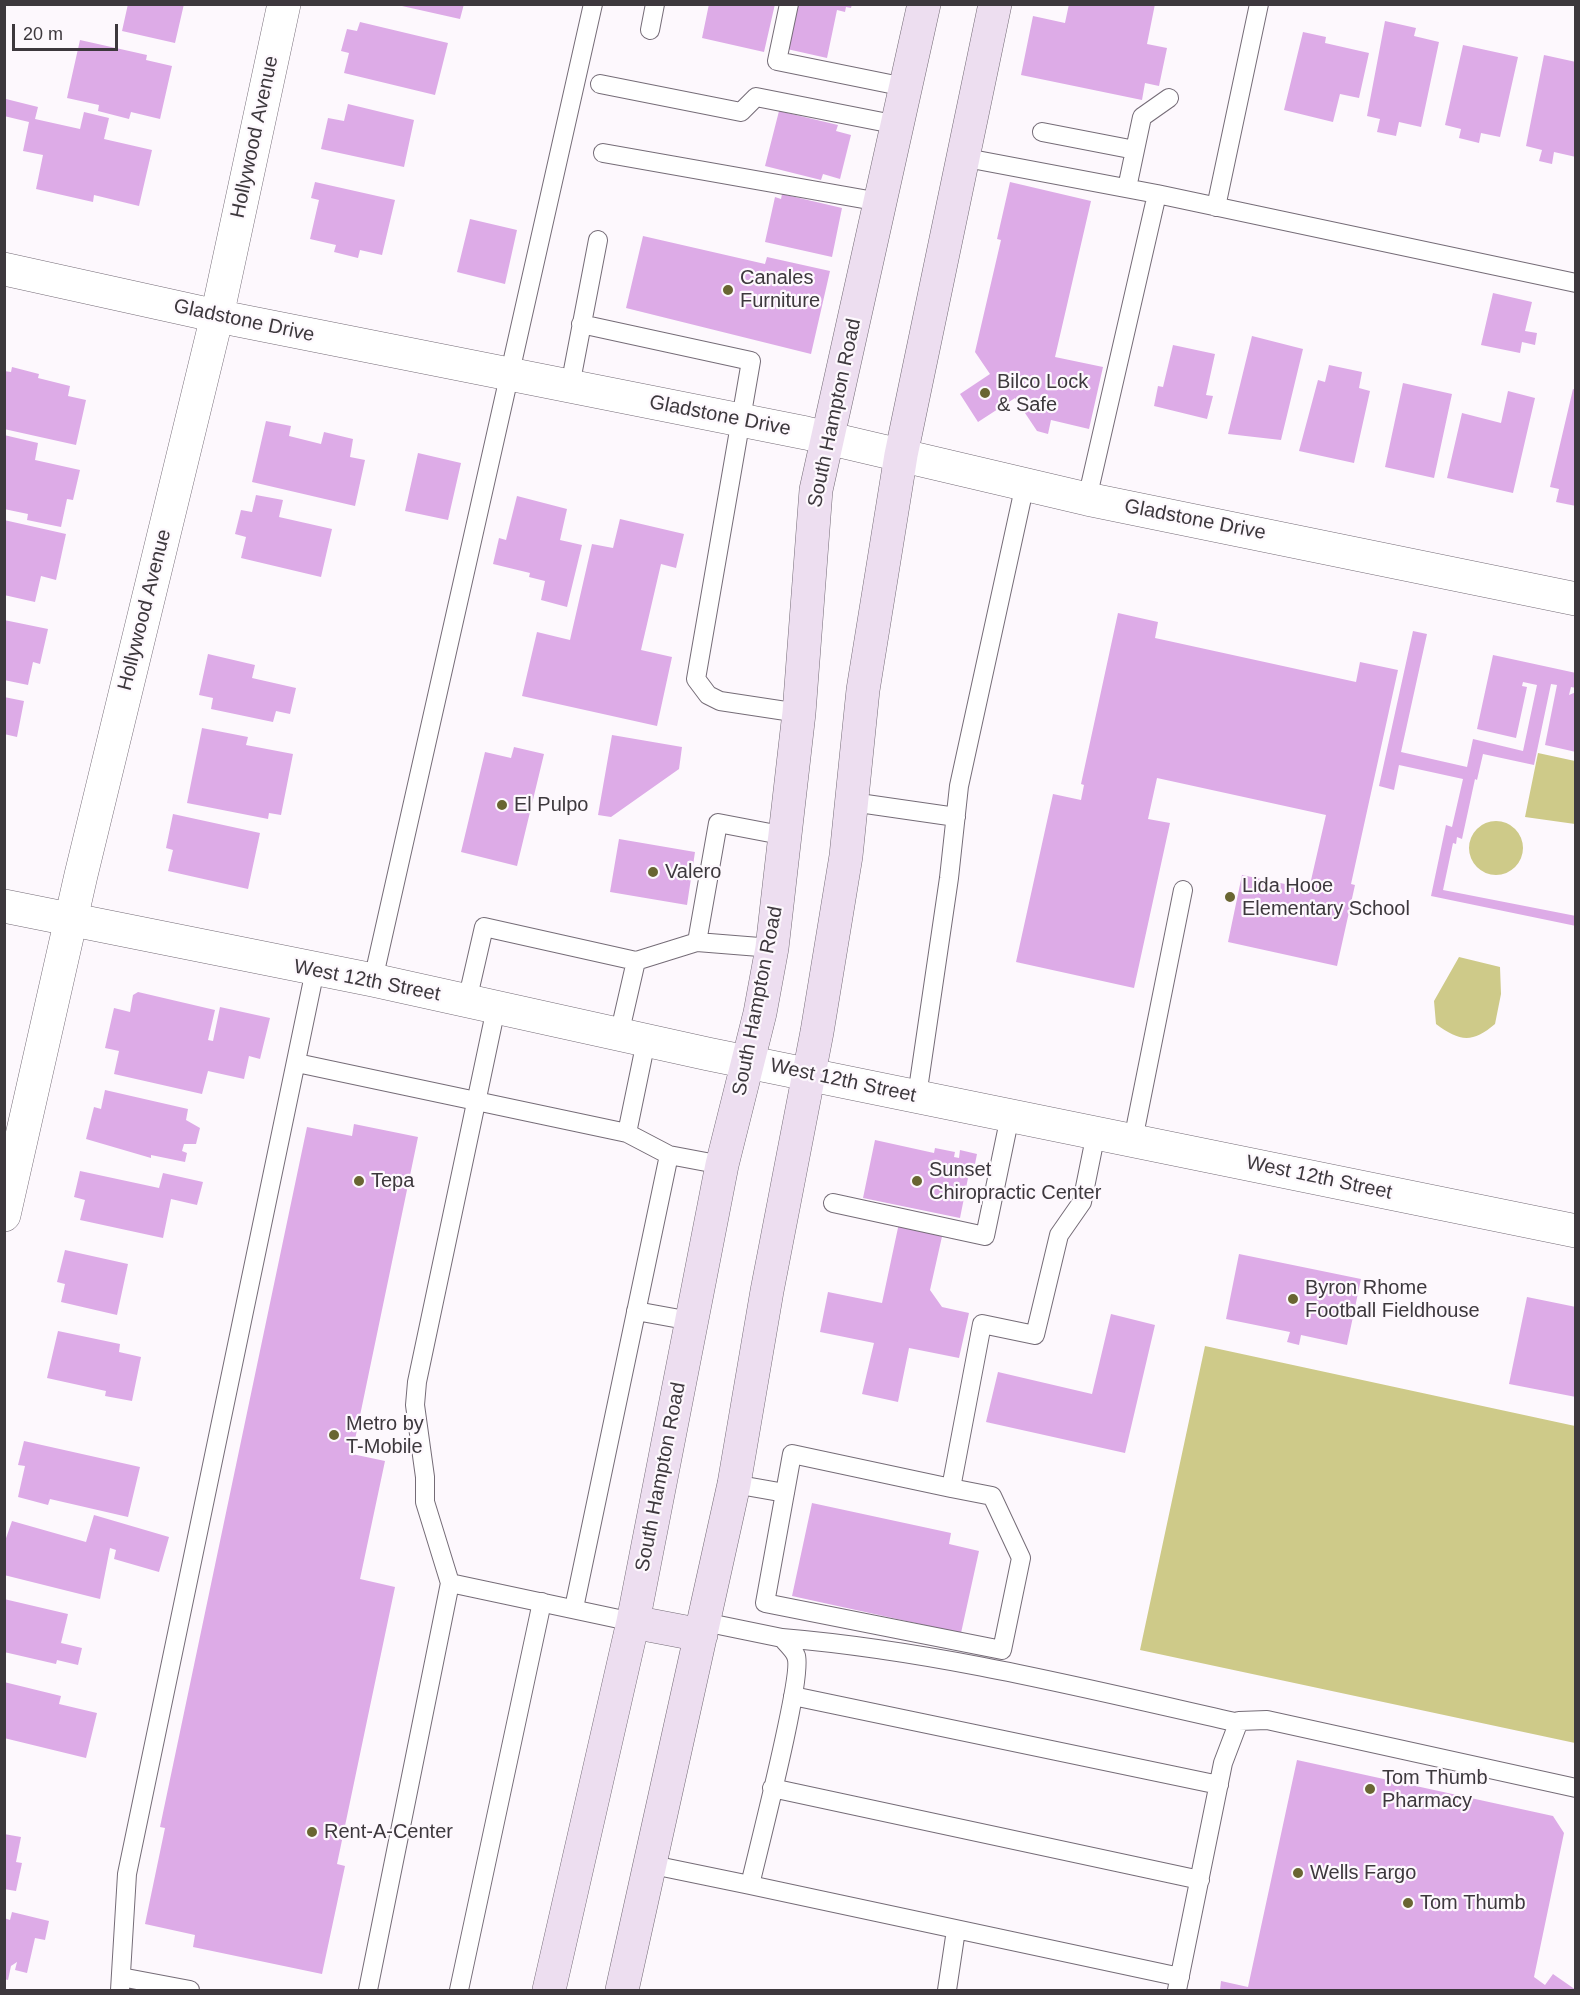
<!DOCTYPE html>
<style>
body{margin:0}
#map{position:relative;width:1580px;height:1995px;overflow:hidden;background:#fdf8fd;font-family:Arial,sans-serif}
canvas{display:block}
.frame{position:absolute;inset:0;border:6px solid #3d383d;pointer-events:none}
.scale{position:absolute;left:12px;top:24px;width:106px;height:27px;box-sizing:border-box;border:3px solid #3d383d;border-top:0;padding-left:8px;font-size:18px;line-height:21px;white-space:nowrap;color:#3d383d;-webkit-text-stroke:4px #fdf8fd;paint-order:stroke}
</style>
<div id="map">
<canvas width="1580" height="1995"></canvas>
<div class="frame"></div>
<div class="scale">20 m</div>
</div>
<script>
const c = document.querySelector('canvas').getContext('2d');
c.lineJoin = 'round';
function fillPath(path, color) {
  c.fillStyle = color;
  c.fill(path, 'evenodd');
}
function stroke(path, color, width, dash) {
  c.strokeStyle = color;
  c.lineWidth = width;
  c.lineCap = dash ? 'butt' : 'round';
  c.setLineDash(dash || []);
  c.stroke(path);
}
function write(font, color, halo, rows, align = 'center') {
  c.font = font + ' Arial,sans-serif';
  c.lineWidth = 4.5;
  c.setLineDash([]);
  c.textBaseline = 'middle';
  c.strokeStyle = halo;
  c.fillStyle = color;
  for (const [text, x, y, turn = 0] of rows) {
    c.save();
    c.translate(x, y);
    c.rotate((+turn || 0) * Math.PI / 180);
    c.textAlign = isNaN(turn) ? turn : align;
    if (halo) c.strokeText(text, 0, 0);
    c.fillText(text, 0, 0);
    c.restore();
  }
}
fillPath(new Path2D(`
 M1538,753l37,8v63l-50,-7z
 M1469 848a27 27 0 1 1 54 0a27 27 0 1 1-54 0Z
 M1459,957l41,10 1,27 -6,30c-23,20 -36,17 -59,0l-2,-23z
 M1205,1346l370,80v317l-435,-93z`), '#ceca89');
fillPath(new Path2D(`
 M128,4h56l-9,39 -53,-12z
 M393,4h71l-4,15z
 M709,4h66l-11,48 -62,-14z
 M797,4h55l-1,4 -5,-1 -1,5 -8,-2 -10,48 -40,-9z
 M1069,4h86l-8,40 20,4 -8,38 -14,-3 -3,17 -121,-25 12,-59 32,7z
 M1385,21l31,7 -2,8 25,6 -18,85 -22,-5 -3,14 -19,-4 3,-13 -13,-3z
 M360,22l88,21 -13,52 -91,-22 5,-20 -8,-2 6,-22 10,2z
 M1303,32l23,5 -1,6 44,10 -10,45 -19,-4 -7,28 -49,-12z
 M80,40l67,15 -1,5 26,6 -12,53 -29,-7 -2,7 -31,-8 1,-6 -32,-7z
 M1463,45l55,12 -18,80 -19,-4 -2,10 -20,-5 2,-9 -16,-4z
 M1544,55l32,7v95l-22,-5 -2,12 -13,-3 3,-11 -16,-4z
 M6,99l32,8 -3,12 45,10 4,-17 25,6 -5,21 48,11 -13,56 -45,-11 -1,7 -57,-13 7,-34 -20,-4 6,-29 -25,-6z
 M348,104l66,16 -10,47 -83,-18 7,-31 16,3z
 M779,111l59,14 -2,6 15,4 -11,44 -17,-5 -2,6 -56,-14z
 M315,182l80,18 -13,55 -22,-5 -2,8 -24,-6 2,-7 -26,-6 9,-39 -8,-2z
 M1010,182l81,19 -36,156 48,10 -14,62 -38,-9 -3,14 -11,-3 -22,-33 -37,24 -18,-28 30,-20 -15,-22 26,-112 -4,-1z
 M782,194l60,14 -10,49 -67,-15 10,-45 6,2z
 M470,219l47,11 -12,54 -48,-12z
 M643,236l122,28 2,-7 63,14 -19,83 -185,-46z
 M1493,293l39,9 -7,29 12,2 -2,12 -13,-3 -2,11 -39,-8z
 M1252,336l51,13 -22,91 -53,-6z
 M1173,345l42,9 -9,41 7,1 -6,23 -53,-13 4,-20 5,1z
 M1329,365l33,7 -3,16 11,3 -16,72 -55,-12 19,-71 7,2z
 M12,367l27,7 -1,4 32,8 -2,10 18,4 -10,45 -72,-16v-58l7,1z
 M1403,383l49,11 -18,84 -49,-11z
 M1573,389l3,1v116l-20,-4 3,-13 -9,-2z
 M1508,391l27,7 -22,95 -66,-15 15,-65 39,10z
 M266,421l25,5 -2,10 32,8 3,-12 29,7 -3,18 15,3 -10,46 -103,-24z
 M4,435l34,8 -3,17 45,10 -7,30 -6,-1 -6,28 -34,-7 1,-6 -24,-5z
 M418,453l43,10 -13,57 -43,-9z
 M256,495l27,5 -4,17 53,12 -11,48 -80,-19 5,-21 -11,-3 6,-24 11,2z
 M517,496l50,13 -7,31 22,5 -15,62 -26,-7 4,-19 -16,-4 1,-4 -37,-9 6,-26 7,2z
 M620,519l64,15 -8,34 -15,-4 -20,86 31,7 -15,69 -135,-30 15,-64 33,8 22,-96 21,4z
 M4,520l62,14 -10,46 -15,-4 -6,26 -31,-7z
 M1118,613l40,9 -3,16 201,44 4,-20 38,8 -47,214 4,1 -18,81 -109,-24 14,-67 67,14 17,-74 -169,-37 -9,41 22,4 -36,165 -118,-26 37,-168 28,6 3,-15 -3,-1z
 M4,620l44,9 -8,35 -7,-2 -5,23 -24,-5z
 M1413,631l14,3 -26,118 66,15 6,-28 50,12 14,-66 -14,-3 -1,4 5,1 -11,51 -39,-9 16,-74 83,18v15l-5,-1 -2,8 7,-3v60l-31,-7 12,-60 -6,-1 -17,81 -51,-11 -6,26 -2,-1 -13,60 -5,-2 -1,7 -3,-1 -10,47 133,26v10l-145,-30 15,-71 6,2 11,-48 -64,-14 -5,25 -15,-4z
 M208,654l47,11 -3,13 44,10 -6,26 -14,-3 -3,11 -62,-13 2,-11 -14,-3z
 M4,697l20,4 -7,36 -13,-3z
 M202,728l46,9 -2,8 47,9 -12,61 -12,-2 -1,6 -81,-16z
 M612,735l70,12 -3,22 -68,48 -13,-2z
 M514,747l30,7 -27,112 -56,-14 24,-100 26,6z
 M173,814l87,19 -12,56 -80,-18 5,-21 -7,-2z
 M619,839l76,13 -8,53 -77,-13z
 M138,992l77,18 -7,30 5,1 7,-34 50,11 -10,41 -11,-3 -5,23 -36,-8 -6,23 -88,-20 5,-23 -14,-3 9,-40 16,4 3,-17z
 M105,1090l83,19 -2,11 14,8 -4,16h-12l-2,7 5,2 -2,9 -34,-7v3l-65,-19 8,-32 7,2z
 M354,1124l64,13 -66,317 33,7 -25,118 35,8 -58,277 8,2 -23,108 -129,-27 2,-12 -50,-11 20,-96 -5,-1 147,-700 45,9z
 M875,1140l59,13 1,-5 20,4 -1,5 5,1 1,-8 17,4 -2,10 -4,-1 -11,55 -97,-20z
 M80,1171l79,17 4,-15 40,9 -6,23 -26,-6 -8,39 -83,-18 5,-20 -11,-3z
 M899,1223l44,9 -13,58 12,17 27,6 -10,45 -50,-10 -11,54 -36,-8 12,-51 -54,-11 8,-40 54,11z
 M65,1250l63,14 -11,51 -56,-13 4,-18 -8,-2z
 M1239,1254l122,25 -14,66 -46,-10 -2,10 -12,-3 3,-10 -64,-13z
 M1527,1297l49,10v90l-67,-13z
 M1111,1314l44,11 -30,128 -139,-31 12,-50 94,22z
 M58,1331l62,13 -1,8 22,5 -9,44 -27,-5 1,-5 -59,-13z
 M24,1441l116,26 -12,50 -78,-18 -2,6 -30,-8 7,-31 -7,-1z
 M812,1503l139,30 -2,11 30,7 -18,82 -169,-37z
 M94,1515l75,22 -10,35 -45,-13 2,-9 -6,-2 -10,51 -96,-24v-31l8,-23 74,21z
 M4,1599l64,15 -7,29 21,5 -4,17 -21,-5 -1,4 -52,-12z
 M4,1682l57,14 -2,8 38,9 -11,45 -82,-20z
 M1297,1760l256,56 11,17 -30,144 11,8 8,-11 23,16h-356l1,-9 27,6z
 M4,1834l17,3 -5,25 6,1 -6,28 -12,-2z
 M12,1912l37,9 -4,19 -10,-2 -8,35 -12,-3 2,-8 -6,4 -3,14 -4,-1v-61l6,2z`), '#ddabe7');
const service = new Path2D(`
 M789,4l-12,57 128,26
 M650,30l5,-26
 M600,84l141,28 15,-15 142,28
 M1042,132l93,18 -8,38
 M1135,150l7,-33 27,-19
 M603,153l277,49
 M961,157l196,37 -70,305
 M1157,194l419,89
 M1216,207l43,-203
 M581,324l170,37 -55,318 12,16 12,6 79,12
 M570,386l28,-146
 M852,802l104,15
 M697,942l21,-119 68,13
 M636,961l61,-19 75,6
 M373,980l220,-976
 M467,1001l17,-74 152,34 -17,74
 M297,1063l330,70 42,22 53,10
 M917,1096l32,-218 10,-92 66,-302
 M627,1133l19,-92
 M1133,1140l50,-250
 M833,1203l152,33 25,-120
 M636,1311l55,10
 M734,1484l51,9
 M951,1488l41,8 29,62 -19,92 -237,-47 27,-149 159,34 31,-164 53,11 24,-100 23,-33 14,-69
 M450,1583l183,39
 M574,1608l95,-453
 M782,1638c155,13 306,51 457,85
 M793,1696l426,89
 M772,1788l428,92
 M648,1864l102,21c7,-31 54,-211 46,-229 -2,-6 -10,-13 -14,-18l-78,-16
 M750,1885l430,92
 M121,1977l69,13
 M120,1990l7,-116 188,-904
 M368,1990l82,-407 -25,-81v-25l-10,-72 2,-23 79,-374
 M459,1990l83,-388
 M947,1990l9,-60
 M1177,1990l46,-227 16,-42 28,-1 309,68`);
const minor = new Path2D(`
 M4,269l213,47 589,117 281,66 489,100
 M4,1215l77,-340 136,-559 67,-312`);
const tertiary = new Path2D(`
 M4,906l369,74 335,74 868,177`);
const secondary = new Path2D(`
 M633,1622l68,13
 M549,1990l84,-368 89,-457 38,-152 12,-65 27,-235 17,-223 108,-486
 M622,1990l112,-506 33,-193 50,-259 29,-176 17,-166 38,-235 94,-451`);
stroke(service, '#756c77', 20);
stroke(minor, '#756c77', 34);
stroke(tertiary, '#756c77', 34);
stroke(secondary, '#756c77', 34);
stroke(service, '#fff', 18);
stroke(minor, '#fff', 33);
stroke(tertiary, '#fff', 33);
stroke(secondary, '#eddef0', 33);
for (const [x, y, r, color] of [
 [728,290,6,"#696532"],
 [985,393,6,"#696532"],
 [502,805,6,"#696532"],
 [653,872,6,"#696532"],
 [1230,897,6,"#696532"],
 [359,1181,6,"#696532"],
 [917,1181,6,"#696532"],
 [1293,1299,6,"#696532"],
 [334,1435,6,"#696532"],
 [1370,1789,6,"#696532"],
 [312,1832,6,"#696532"],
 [1298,1873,6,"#696532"],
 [1408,1903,6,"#696532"]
]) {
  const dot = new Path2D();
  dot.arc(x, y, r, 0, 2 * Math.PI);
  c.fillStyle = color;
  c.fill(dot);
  stroke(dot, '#fdf8fd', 2);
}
write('20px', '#3d383d', '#fdf8fd', [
 ["Hollywood Avenue",255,137,-78],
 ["Gladstone Drive",244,321,12],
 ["South Hampton Road",835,413,-78],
 ["Gladstone Drive",720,416,11],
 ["Gladstone Drive",1195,520,11],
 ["Hollywood Avenue",145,610,-76],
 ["West 12th Street",367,981,11],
 ["South Hampton Road",758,1001,-79],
 ["West 12th Street",843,1081,12],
 ["West 12th Street",1319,1178,12],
 ["South Hampton Road",661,1477,-79]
]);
write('20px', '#3d383d', '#fdf8fd', [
 ["Canales",740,278],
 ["Furniture",740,301],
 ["Bilco Lock",997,382],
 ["& Safe",997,405],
 ["El Pulpo",514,805],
 ["Valero",665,872],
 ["Lida Hooe",1242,886],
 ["Elementary School",1242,909],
 ["Sunset",929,1170],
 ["Chiropractic Center",929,1193],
 ["Tepa",371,1181],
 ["Byron Rhome",1305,1288],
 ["Football Fieldhouse",1305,1311],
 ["Metro by",346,1424],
 ["T-Mobile",346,1447],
 ["Tom Thumb",1382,1778],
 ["Pharmacy",1382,1801],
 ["Rent-A-Center",324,1832],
 ["Wells Fargo",1310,1873],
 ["Tom Thumb",1420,1903]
], 'left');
</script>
